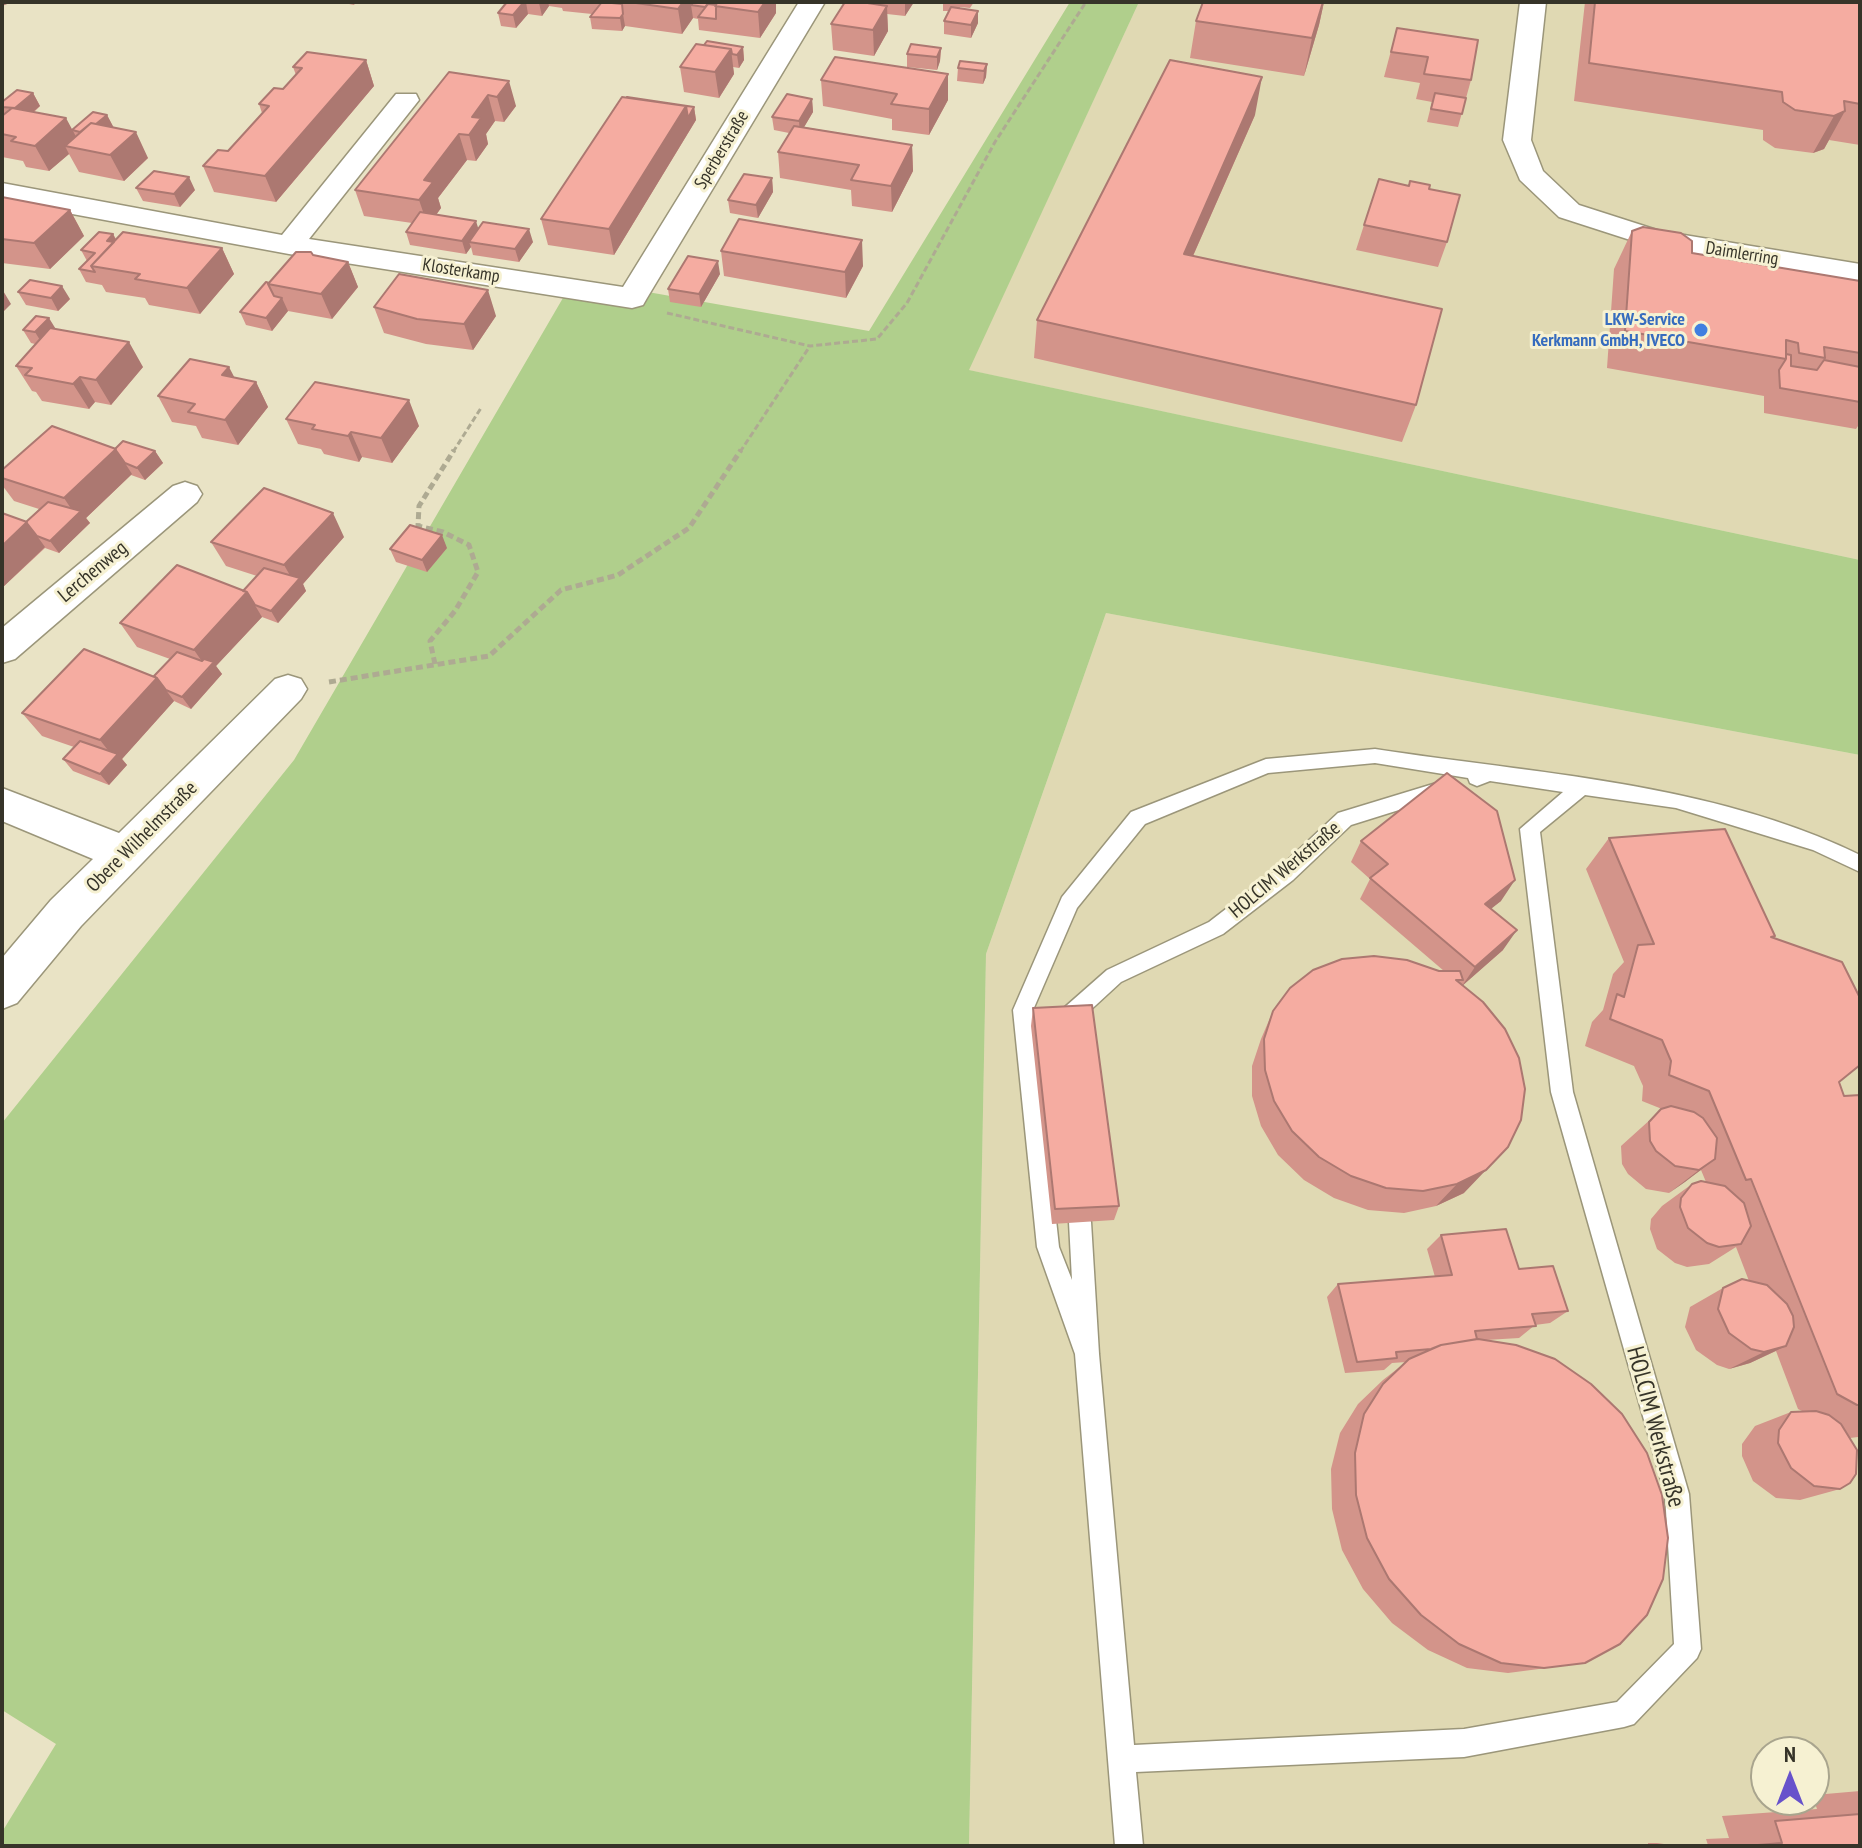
<!DOCTYPE html>
<meta charset="utf-8">
<style>
body{margin:0}
#map{position:relative;width:1862px;height:1848px;overflow:hidden;background:#e9e3c5;font-family:"PT Sans Narrow",sans-serif}
canvas{display:block}
.frame{position:absolute;inset:0;border:4px solid #363429;pointer-events:none}
.north{position:absolute;left:1750px;top:1736px;width:80px;height:80px;box-sizing:border-box;background:#f6f1d2;border:2px solid #a9a58e;border-radius:50%;rotate:0deg;font-size:22px;font-weight:700;line-height:32px;text-align:center;color:#363429}
.north::after{content:'';display:block;margin:auto;width:28px;height:36px;background:#6752cb;clip-path:polygon(50% 0,100% 100%,50% 72%,0 100%)}
</style>
<div id="map">
<canvas width="1862" height="1848"></canvas>
<div class="frame"></div>
<div class="north">N</div>
</div>
<script>
const c = document.querySelector('canvas').getContext('2d');
c.lineJoin = 'round';
function fillPath(path, color) {
  c.fillStyle = color;
  c.fill(path, 'evenodd');
}
function stroke(path, color, width, dash) {
  c.strokeStyle = color;
  c.lineWidth = width;
  c.lineCap = dash ? 'butt' : 'round';
  c.setLineDash(dash || []);
  c.stroke(path);
}
function write(font, color, halo, rows, align = 'center') {
  c.font = font + ' "PT Sans Narrow",sans-serif';
  c.lineWidth = 6;
  c.setLineDash([]);
  c.textBaseline = 'middle';
  c.strokeStyle = halo;
  c.fillStyle = color;
  for (const [text, x, y, turn = 0] of rows) {
    c.save();
    c.translate(x, y);
    c.rotate((+turn || 0) * Math.PI / 180);
    c.textAlign = isNaN(turn) ? turn : align;
    if (halo) c.strokeText(text, 0, 0);
    c.fillText(text, 0, 0);
    c.restore();
  }
}
fillPath(new Path2D(`
 M1139,2h721v558l-892,-190z
 M1106,613l754,142v1091h-891l17,-892zM1766,1752h48v48h-48z`), '#e0d9b3');
fillPath(new Path2D(`
 M1070,2h69l-170,368 891,190v195l-754,-142 -120,341 -17,892h-967v-14l54,-88 -54,-34v-587l292,-363 280,-481 295,52z`), '#b0cf8c');
const service = new Path2D(`
 M1375,749c162,25 335,33 485,106v17l-47,-22 -137,-42 -91,-13 -45,37 33,260 116,402 12,155 -4,9 -63,66 -10,3 -160,30 -328,15 7,74h-28l-40,-492 -38,-107 -24,-237 49,-113 69,-85 135,-53zM1375,763l93,15 2,5 7,3 13,-5 73,11 -43,37 31,263 114,402 9,150 -57,58 -153,27 -330,16 -35,-391 -8,-132 -3,-8 -8,-3 -8,3 -3,8 3,58 -13,-33 -26,-237 44,-102 68,-84 123,-51z
 M1443,781l7,3 2,5 -2,5 -99,31 -58,55 -70,54 -102,48 -50,46 -7,2 -7,-2 -3,-7 3,-7 50,-44 102,-48 70,-54 59,-55z`);
const minor = new Path2D(`
 M799,2h26l-178,296 -4,7 -11,3 -343,-54 -287,-53v-18l280,52 114,-141h20l3,6 -110,139 314,48z
 M1520,2h26l-15,138 12,31 36,34 81,26 200,33v18l-205,-34 -96,-31 -39,-37 -17,-40z
 M185,482l12,4 5,8 -5,8 -182,157 -13,4v-35l171,-142z
 M288,675l13,4 6,10 -6,10 -220,227 -64,77 -15,6v-51l49,-58 42,-41 -91,-38v-33l117,45 156,-154z`);
stroke(service, '#9b967a', 3);
stroke(minor, '#9b967a', 3);
stroke(new Path2D(`
 M667,313l143,33 67,-7 30,-36 88,-161 91,-140
 M453,452l28,-44
 M740,452l70,-106`), '#aeaa92', 3, [6, 3]);
stroke(new Path2D(`
 M435,664l-5,-23 25,-30 23,-39 -9,-27 -26,-13 -25,-6 1,-20 35,-56
 M329,682l160,-26 72,-66 57,-15 71,-47 52,-78`), '#aeaa92', 5, [7, 4]);
fillPath(service, '#fff');
fillPath(minor, '#fff');
fillPath(new Path2D(`
 M339,2h17l-2,3z
 M504,2h110l-1,1 9,1 -1,-2h155v11l-16,25 -61,-8 -1,-11 -5,-1 -11,16 -57,-8 -3,5 -30,-2 -2,-12 2,-3 -29,-3 -1,-3 -13,-2 -7,10 -14,-2 -12,14 -15,-2 -3,-13 9,-11z
 M845,2h69l-9,14 -18,-2 1,17 -14,25 -41,-6 -2,-26z
 M943,2h31l-4,6 -10,-1v1l18,15 -7,15 -27,-4v-13l5,-10h-6z
 M1324,2l-5,23 -15,51 -114,-18 6,-37z
 M1585,2h275v143l-31,-5 -5,9 -11,4 -38,-5 -12,-8v-10l-189,-29z
 M1397,28l74,52 -13,47 -31,-5 5,-20 -16,-3 4,-16 -36,-6z
 M704,45l39,2 1,13 -5,8 -6,-1 1,7 -15,24 -35,-6 -4,-25z
 M941,48l-1,13 -3,9 -30,-3v-13z
 M366,60l8,26 -98,116 -62,-10 -11,-26 25,-15 34,-38 -3,-9 24,-15 13,-14 -3,-8z
 M987,64l-1,13 -3,7 -26,-3 1,-13z
 M449,72l67,34 -12,16 -9,-1 -9,13 2,10 -12,17 -9,-1 -29,38 3,10 -5,7 42,14 55,13 -14,20 -46,-7 -2,-8 -5,7 -56,-9 -4,-13 6,-9 -48,-7 -9,-26z
 M821,80l127,20 -19,35 -37,-5v-11l-69,-13z
 M33,93l7,13 -6,6 39,18 34,-15 6,12 35,31 -24,23 -45,-9 -10,-18 -20,17 -23,-4 -3,-6 -21,-4v-41l1,-1 -1,-13z
 M812,99l1,13 -9,15 108,18 1,26 -21,41 -40,-6 -1,-16 -71,-12 -2,-26 11,-19 -15,-3 -2,-13z
 M694,107l2,13 -82,135 -66,-10 -7,-26z
 M1255,115l-62,141 223,149 -14,37 -368,-84 3,-38z
 M772,178l1,14 -15,26 -28,-5 -2,-13z
 M1409,186l20,3 18,53 -9,25 -82,-17 8,-25z
 M136,188l59,2 -15,17 -37,-6z
 M2,197l68,13 14,26 -34,33 -48,-6z
 M1632,231l60,22 168,28v142l-4,6 -92,-16v-17l-157,-28 7,-99z
 M113,234l3,5 106,9 12,26 -34,40 -51,-9 -4,-7 -39,-6 -4,-7 -16,-3 -7,-13 8,-8 -6,-11z
 M721,251l142,15 -17,32 -122,-22z
 M313,255l35,7 10,25 -26,32 -44,-8 -16,20 -26,-6 -6,-13 29,-29z
 M720,274l-19,33 -31,-5 -2,-13z
 M18,292l52,7 -12,12 -32,-6z
 M374,307l122,9 -23,34 -47,-6 -42,-11z
 M56,329l87,38 -32,38 -16,-3 -6,7 -47,-8 -6,-9 -4,-1 -16,-25 19,-22 -4,-1 -8,-13z
 M234,377l22,5 12,25 -30,38 -36,-7 -6,-12 -24,-4 -14,-26z
 M286,419l133,7 -27,37 -30,-6 -3,5 -35,-8 -3,-5 -23,-5z
 M115,449l40,2 8,12 -18,17 -14,-5 -45,43 4,5 -31,30 -14,-5 -43,40v-75l24,9 13,-13 -25,-8 -12,-16v-15z
 M344,537l-41,47 3,7 -28,32 -16,-6 -46,49 6,8 -31,35 -17,-8 -52,58 5,6 -18,20 -36,-14 -10,-12 11,-12 -32,-11 -20,-23 132,-37 16,-17 -33,-12 -17,-24 123,-32 14,-15 -31,-10 -15,-24z
 M447,548l-20,24 -31,-10 -6,-13z
 M1609,838l166,98 -2,1 71,159 16,-1v346l-2,-4 -8,1 -10,51 -40,11 -24,-2 -23,-17 -11,-25v-12l13,-18 36,-14 11,-1 -4,-2 -22,-58 -26,12 -21,6 -12,-4 -21,-15 -11,-23 5,-20 33,-19 26,-7 -13,-34 -27,17 -22,3 -12,-4 -18,-14 -7,-20 1,-10 11,-13 30,-22 14,-2 -5,-12 -32,23 -23,-4 -18,-15 -6,-10 -1,-18 41,-37 -20,-8 1,-15 -9,-20 -49,-20 7,-24 11,-12 10,-36 11,-12 -38,-93z
 M1361,841l140,60 -10,7 12,42 -41,36 2,207 -28,13 -32,7 -36,-3 -34,-12 -30,-18 -26,-25 -17,-29 -9,-30v-30l9,-27 12,-28 171,-40 -84,-72 10,-20 -19,-17z
 M1033,1008l86,198 -5,14 -62,4 -21,-198z
 M1441,1235l78,34 49,42 -18,12 -15,2 -16,13 -33,2 99,323 -77,10 -41,-5 -39,-18 -36,-27 -29,-34 -21,-39 -10,-41 -1,-40 9,-36 18,-29 25,-24 23,-18 -14,1 -8,7 -39,3 -18,-76 11,-13 97,-7 -8,-28z
 M1860,1791v55h-172l20,-1 -2,-6 23,-1 -7,-22 95,-7 -3,-9v-5z
 M1648,1843h9l21,3h-30z`), '#d3948a');
fillPath(new Path2D(`
 M2,2h8v1l-8,3z
 M523,2h3l2,12 -12,14 -3,-13z
 M540,2h8l1,4 -7,10 -3,-13z
 M683,2h21l-13,3 2,13 -11,16 -4,-25z
 M765,2h11v11l-16,25 -2,-26z
 M905,2h9l-9,14z
 M1324,2l-5,23 -15,51 8,-38z
 M887,6l1,25 -14,25 -1,-26z
 M978,11v12l-7,15v-13z
 M623,14l2,12 -3,5 -2,-13z
 M743,47l1,13 -5,8 -2,-13z
 M941,48l-1,13 -3,9v-13z
 M731,49l3,25 -15,24 -4,-26z
 M366,60l8,26 -98,116 -11,-26z
 M987,64l-1,13 -3,7 1,-13z
 M948,74v26l-19,35v-26z
 M1262,77l-7,38 -78,177 7,-38z
 M509,81l7,25 -12,16 -7,-25z
 M33,93l7,13 -19,16 -7,-13z
 M488,95l7,26 -9,13 2,10 -12,17 -7,-26 3,-18z
 M812,99l1,13 -13,22 -1,-13z
 M686,106l8,1 2,13 -82,135 -5,-26z
 M1845,111l-21,38 -11,4 21,-37z
 M107,115l7,13 -28,5z
 M66,118l14,26 -15,2 4,8 -20,17 -14,-25z
 M136,132l12,26 -24,23 -14,-26z
 M459,134l8,26 -29,38 3,10 -13,18 -9,-26 5,-20z
 M912,145l1,26 -21,41 -1,-26z
 M189,177l6,13 -15,17 -6,-13z
 M772,178l1,14 -15,26 -2,-13z
 M70,210l14,26 -34,33 -16,-26z
 M476,221l4,13 -11,8 2,5 -5,7 -4,-13z
 M529,229l4,13 -14,20 -4,-13z
 M113,234l6,12 -12,-5z
 M862,240l1,26 -17,32 -1,-26z
 M222,248l12,26 -34,40 -13,-26z
 M718,261l2,13 -19,33 -2,-13z
 M348,262l10,25 -26,32 -11,-25z
 M62,286l8,13 -12,12 -7,-13z
 M2,289l9,15 -9,9z
 M488,290l8,26 -23,34 -9,-26z
 M282,298l6,13 -16,20 -6,-13z
 M49,318l8,13 -14,14 -8,-13z
 M129,342l14,25 -32,38 -15,-25z
 M229,367l13,25 -20,-17z
 M80,377l15,25 -6,7 -16,-25z
 M256,382l12,25 -30,38 -13,-25z
 M409,400l10,26 -27,37 -11,-25z
 M351,432l11,25 -3,5 -11,-26z
 M116,449l16,25 -46,44 4,5 -31,30 -9,-12 26,-25 -12,-18z
 M155,451l8,12 -18,17 -8,-12z
 M333,513l11,24 -41,47 3,7 -28,32 -7,-12 24,-27 -11,-19z
 M27,522l18,25 -43,41v-42z
 M442,535l5,13 -20,24 -5,-12z
 M247,592l15,25 -46,49 6,8 -31,35 -9,-12 26,-27 -14,-20z
 M157,678l17,23 -52,58 5,6 -18,20 -9,-11 14,-16 -14,-18z
 M1515,880l-14,21 -29,23 13,-20z
 M1517,930l-14,20 -41,36 13,-19z
 M1715,1159l-30,23 -16,11 30,-23z
 M1486,1170l-22,23 -28,13 21,-22z
 M1786,1346l-36,17 -21,6 35,-17z`), '#ac7871');
const building = new Path2D(`
 M507,2h17l-11,13 -15,-2z
 M602,2l20,2 1,10 -3,4 -30,-1z
 M629,2h54l-5,7z
 M694,2h15l-4,5 -14,-2z
 M718,2h47l-7,10 -43,-6z
 M845,2h16l26,4 -14,24 -42,-6z
 M1203,2h120l-11,36 -116,-17z
 M1595,2h265v102l-16,-3 1,10 -11,5 -39,-6 -12,-8 -1,-10 -193,-29z
 M708,4l8,1v14l-18,-2z
 M951,7l27,4 -7,14 -27,-4z
 M1397,28l81,12 -7,40 -47,-6 4,-17 -37,-5z
 M707,41l36,6 -6,8 -5,-1 -1,-5 -27,-4z
 M696,44l35,5 -16,23 -35,-5z
 M911,44l30,4 -4,9 -30,-3z
 M307,52l59,8 -101,116 -62,-10 15,-16 10,1 41,-45 -10,-2 15,-16 9,1 19,-21 -9,-1z
 M835,57l113,17 -19,35 -38,-5 6,-10 -76,-14z
 M1170,60l92,17 -78,177 258,55 -26,96 -379,-85z
 M960,61l27,3 -3,7 -26,-3z
 M449,72l60,9 -12,16 -9,-2 -16,22 9,1 -12,17 -10,-1 -35,46 9,2 -14,18 -64,-10z
 M17,90l16,3 -18,15 -13,-1v-5z
 M1435,93l31,5 -4,16 -31,-5z
 M787,94l25,5 -13,22 -27,-4z
 M622,97l64,9 -77,123 -68,-10z
 M627,97l67,10 -6,11 -2,-12z
 M12,108l54,10 -31,28 -24,-5 5,-4 -14,-3v-18z
 M93,112l14,3 -11,9 -5,-1 -11,9 -8,-2z
 M91,123l45,9 -26,23 -45,-9z
 M794,126l118,19 -21,41 -40,-6 8,-15 -81,-13z
 M154,171l35,6 -15,17 -38,-6z
 M744,174l28,4 -16,27 -28,-5z
 M1379,179l30,7 1,-5 20,4 -1,4 31,6 -13,47 -83,-17z
 M2,197l68,13 -36,33 -32,-4z
 M420,212l56,9 -14,20 -56,-9z
 M739,219l123,21 -17,32 -124,-21z
 M483,222l46,7 -14,20 -46,-7z
 M1643,227l38,6 11,8v12l168,28v72l-36,-6 1,11 -26,-5 -1,-10 -12,-3v19l-161,-28 7,-100z
 M99,232l14,2 -6,7 7,1 -23,24 4,6 -16,-3 16,-16 -14,-3z
 M123,232l99,16 -35,40 -52,-9 5,-5 -49,-8z
 M296,252h15l2,3 35,7 -27,32 -53,-10z
 M688,256l30,5 -19,33 -31,-5z
 M399,274l89,16 -24,34 -47,-5 -43,-12z
 M30,280l32,6 -11,12 -33,-6z
 M266,282l3,1 -1,1 6,12 8,2 -16,20 -26,-6z
 M36,316l13,2 -14,14 -12,-2z
 M50,328l79,14 -33,38 -16,-3 -7,7 -48,-9 7,-7 -16,-2z
 M1786,354l5,1v11l26,4 7,-10 36,7v35l-80,-14 -1,-18 7,-11z
 M190,359l39,8 -7,8 34,7 -31,38 -37,-8 7,-8 -37,-8z
 M315,382l94,18 -28,38 -30,-6 -3,4 -36,-7 3,-4 -29,-6z
 M52,426l64,23 -52,49 -62,-20v-8z
 M123,441l32,10 -18,17 -12,-5 -10,-14z
 M264,488l69,25 -49,52 -73,-23z
 M48,502l33,9 -31,30 -13,-5 -11,-14z
 M2,513l25,9 -25,24z
 M410,525l32,10 -20,25 -32,-11z
 M177,565l70,27 -53,58 -74,-27z
 M264,568l36,10 -29,33 -16,-6 -8,-13 -4,-1z
 M84,649l73,29 -57,62 -78,-27z
 M177,652l25,9 2,-2 10,3 -32,35 -16,-7 -9,-12 -3,-2z
 M80,741l38,13 -18,20 -37,-15z
 M1447,773l50,38 18,69 -30,24 32,26 -42,37 -105,-89 18,-14 -27,-23z
 M1725,829l50,107 -4,1 71,25 18,36v67l-21,17 5,14 16,-1v310h-3l-20,-11 -86,-215 -5,1 -37,-89 -40,-16 2,-14 -9,-21 -52,-21 7,-25 7,3 14,-52 16,-1 -45,-106z
 M1374,956l33,4 32,11h21l3,9h-7l27,22 22,27 14,29 6,31 -4,31 -13,27 -22,23 -29,14 -34,7 -37,-3 -35,-12 -32,-19 -27,-26 -18,-30 -9,-31 -1,-31 9,-28 17,-23 23,-18 29,-11z
 M1092,1005l27,201 -64,3 -22,-201z
 M1671,1106l23,6 9,6 14,20 -2,21 -16,11 -24,-4 -19,-15 -6,-10 -1,-19 12,-13z
 M1701,1181l24,5 19,17 7,23 -10,18 -22,3 -12,-4 -19,-15 -8,-21 1,-9 11,-14z
 M1506,1229l13,40 34,-3 15,45 -36,3 4,12 -61,5 2,8 -36,6 -10,4 -35,3 1,6 -40,4 -19,-78 114,-9 -11,-40z
 M1742,1279l25,6 20,19 6,12 1,11 -8,19 -22,6 -13,-3 -22,-16 -11,-24 5,-21z
 M1478,1339l38,6 39,14 36,25 31,30 25,39 15,42 6,43 -5,41 -16,36 -27,29 -35,19 -41,5 -43,-5 -42,-19 -38,-29 -32,-36 -22,-41 -11,-43 -1,-42 9,-39 19,-30 26,-25 32,-14z
 M1816,1411l13,4 12,9 16,26 -1,24 -6,9 -10,6 -26,-3 -23,-18 -13,-25 1,-13 12,-18z
 M1860,1814v32h-102v-1l24,-2 -7,-22z`);
fillPath(building, '#f5aca1');
stroke(building, '#ac7871', 2);
for (const [x, y, r, color] of [
 [1701,330,8,"#3f7fe0"]
]) {
  const dot = new Path2D();
  dot.arc(x, y, r, 0, 2 * Math.PI);
  c.fillStyle = color;
  c.fill(dot);
  stroke(dot, '#f6f1d2', 3);
}
write('18px', '#363429', '#f6f1d2', [
 ["Sperberstraße",722,150,-59],
 ["Daimlerring",1742,254,9],
 ["Klosterkamp",461,271,9]
]);
write('bold 18px', '#366cbe', '#f6f1d2', [
 ["LKW-Service",1685,320],
 ["Kerkmann GmbH, IVECO",1685,341]
], 'right');
write('20px', '#363429', '#f6f1d2', [
 ["Lerchenweg",93,572,-40],
 ["Obere Wilhelmstraße",142,837,-45],
 ["HOLCIM Werkstraße",1285,870,-40]
]);
write('24px', '#363429', '#f6f1d2', [
 ["HOLCIM Werkstraße",1655,1427,75]
]);
</script>
